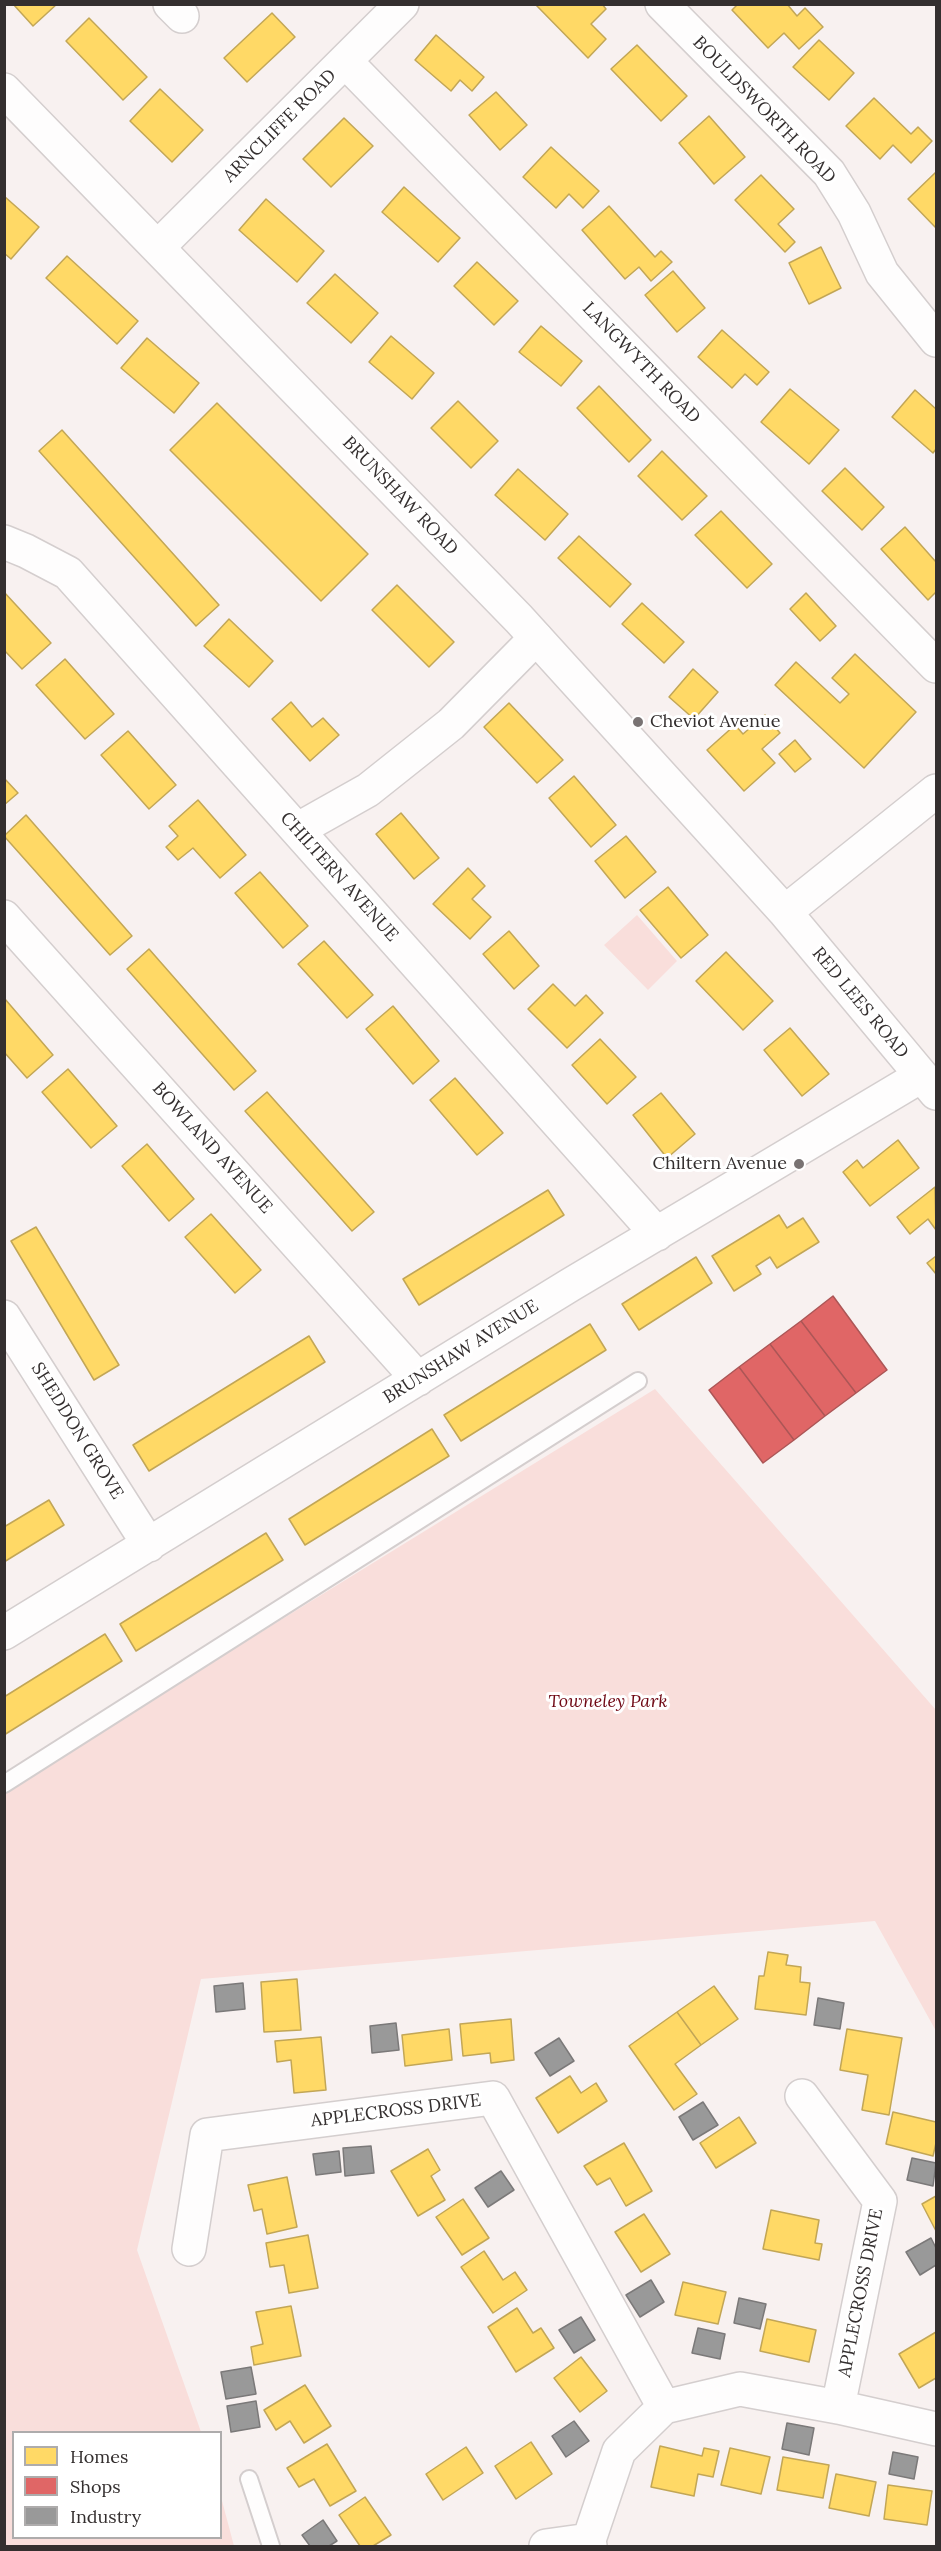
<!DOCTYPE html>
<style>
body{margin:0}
#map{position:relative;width:941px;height:2551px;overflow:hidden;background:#f8f1f0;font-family:Lora,serif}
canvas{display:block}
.frame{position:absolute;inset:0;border:6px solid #342f2f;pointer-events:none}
.legend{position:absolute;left:12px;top:2431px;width:210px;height:108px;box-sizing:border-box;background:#fff;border:2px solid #aeacac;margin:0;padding:8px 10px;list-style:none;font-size:18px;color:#342f2f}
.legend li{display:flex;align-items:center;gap:12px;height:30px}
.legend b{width:30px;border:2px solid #aeacac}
</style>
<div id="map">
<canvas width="941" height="2551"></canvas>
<div class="frame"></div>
<ul class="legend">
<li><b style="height:16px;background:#ffd966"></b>Homes</li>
<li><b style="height:16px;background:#e06666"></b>Shops</li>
<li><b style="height:16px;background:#999"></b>Industry</li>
</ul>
</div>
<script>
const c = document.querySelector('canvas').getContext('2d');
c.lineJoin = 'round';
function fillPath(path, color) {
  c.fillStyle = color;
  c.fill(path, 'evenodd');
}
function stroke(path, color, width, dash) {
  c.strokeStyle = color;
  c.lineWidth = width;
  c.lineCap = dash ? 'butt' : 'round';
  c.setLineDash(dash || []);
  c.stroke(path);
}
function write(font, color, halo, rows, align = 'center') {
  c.font = font + ' Lora,serif';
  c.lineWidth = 6;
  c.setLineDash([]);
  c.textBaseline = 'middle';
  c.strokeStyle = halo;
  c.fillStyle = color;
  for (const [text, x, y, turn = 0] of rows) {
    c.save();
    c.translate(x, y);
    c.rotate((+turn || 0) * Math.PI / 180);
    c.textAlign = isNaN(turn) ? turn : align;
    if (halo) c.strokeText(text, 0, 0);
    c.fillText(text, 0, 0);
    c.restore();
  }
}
fillPath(new Path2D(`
 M637,915l40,46 -29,29 -44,-45z
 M655,1389l281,321v321l-61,-110 -674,58 -64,271 64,182h-187v106h206l1,-41 13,49h-229v-756z`), '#f9dedb');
const homes = new Path2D(`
 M13,4h44l-24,22z
 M535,4h67l4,5 -15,15 15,15 -18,19z
 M738,4h49l10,12 8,-8 18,19 -24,22 -15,-16 -16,15 -36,-38z
 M272,13l23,24 -48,45 -23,-24z
 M89,18l58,59 -24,23 -57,-59z
 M436,35l48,42 -12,14 -12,-11 -9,11 -36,-31z
 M819,40l35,33 -25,27 -36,-33z
 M637,45l50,51 -26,25 -50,-52z
 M160,89l43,41 -31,32 -42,-41z
 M496,92l31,33 -27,25 -31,-35z
 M874,98l37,36 7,-7 14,14 -21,22 -18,-18 -13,14 -34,-33z
 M709,116l36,41 -31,27 -35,-41z
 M344,118l29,28 -42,41 -28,-28z
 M551,147l48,44 -16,17 -14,-14 -13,14 -33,-31z
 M936,172v56l-28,-29z
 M761,175l33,34 -16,15 17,18 -10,10 -50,-52z
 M404,187l56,51 -22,24 -56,-50z
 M4,196l35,31 -28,32 -7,-6z
 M266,199l58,52 -27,31 -58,-52z
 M609,206l46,51 6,-6 11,11 -21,19 -12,-14 -14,12 -43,-49z
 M821,247l20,41 -32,16 -20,-41z
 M67,256l71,65 -21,23 -71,-66z
 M477,262l41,39 -24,24 -40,-39z
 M673,271l32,37 -28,24 -32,-37z
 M335,274l43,39 -27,30 -44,-40z
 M541,326l41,35 -21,25 -42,-34z
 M722,330l47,42 -12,13 -12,-11 -13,14 -34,-31z
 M391,336l43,37 -22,26 -43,-37z
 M147,338l52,45 -25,30 -53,-45z
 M599,386l52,54 -22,22 -52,-54z
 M790,389l49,41 -30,34 -48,-42z
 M915,390l21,19v40l-3,4 -41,-36z
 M458,401l40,40 -27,27 -40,-40z
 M217,403l151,151 -47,47 -151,-151z
 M62,430l157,175 -23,21 -157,-175z
 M662,451l45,45 -25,24 -44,-44z
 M845,468l39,39 -22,23 -40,-39z
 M518,469l50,45 -23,26 -50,-45z
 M721,511l51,53 -25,24 -52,-53z
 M905,527l31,35v30l-8,8 -47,-51z
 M579,536l52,48 -21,23 -52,-49z
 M397,585l57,57 -25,25 -57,-57z
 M4,592l47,51 -29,26 -18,-19z
 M806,593l30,33 -16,15 -30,-32z
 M642,603l42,39 -20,21 -42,-39z
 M229,619l44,42 -24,26 -45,-41z
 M855,654l61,58 -52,56 -89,-83 21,-23 44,41 9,-9 -17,-16z
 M65,659l49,55 -29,25 -49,-54z
 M693,669l25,23 -24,27 -25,-22z
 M291,702l21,25 11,-9 16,17 -29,26 -38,-42z
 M509,703l54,57 -26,23 -53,-56z
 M765,715l15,18 -18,16 13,14 -31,28 -37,-41 28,-25 8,9z
 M128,731l48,54 -27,24 -48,-54z
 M795,740l16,19 -16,13 -16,-18z
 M574,776l42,49 -25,22 -42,-49z
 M4,778l14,15 -14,12z
 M198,800l48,55 -26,23 -27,-30 -15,12 -12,-13 12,-11 -9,-10z
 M401,813l38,45 -25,21 -38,-45z
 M26,815l106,121 -22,19 -106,-119z
 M626,836l30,36 -31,26 -30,-37z
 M468,868l17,18 -13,13 19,18 -21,22 -37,-35z
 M260,872l48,54 -25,22 -48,-55z
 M668,887l40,48 -27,23 -41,-48z
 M509,931l30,35 -25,23 -31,-35z
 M324,941l49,54 -26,23 -49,-54z
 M149,949l107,122 -22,19 -107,-121z
 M726,952l47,49 -30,29 -47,-49z
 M553,984l22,22 11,-11 17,18 -36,35 -39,-39z
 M5,999l48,56 -26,23 -23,-26z
 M393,1006l46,55 -26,23 -47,-55z
 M790,1028l39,46 -27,22 -38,-46z
 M600,1039l36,38 -29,27 -35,-39z
 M68,1069l49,57 -26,22 -49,-56z
 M455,1078l48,55 -26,22 -47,-55z
 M267,1092l107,120 -22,19 -107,-120z
 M661,1093l34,41 -28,24 -34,-43z
 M898,1140l21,28 -49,38 -27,-34 14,-12 6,8z
 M147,1144l47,55 -25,22 -47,-55z
 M935,1187l1,43 -8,-11 -18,15 -13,-17z
 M548,1190l16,25 -145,90 -16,-26z
 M211,1214l50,56 -26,23 -50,-56z
 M779,1215l8,13 16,-10 16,24 -42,26 -7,-11 -14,9 5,8 -27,17 -22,-35z
 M36,1227l83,138 -25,15 -83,-139z
 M936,1256v18l-9,-11z
 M696,1257l16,26 -73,47 -17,-26z
 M590,1324l16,26 -145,91 -17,-26z
 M309,1336l16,26 -176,109 -16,-26z
 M432,1429l17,27 -144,89 -16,-26z
 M49,1500l15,25 -60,37v-35z
 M266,1533l17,27 -147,91 -16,-27z
 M105,1634l17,27 -118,74v-38z
 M768,1952l20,3 -2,10 15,2 -1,15 10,1 -4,32 -51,-6 4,-33h5z
 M297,1979l4,51 -37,2 -3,-50z
 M714,1986l24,33 -37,26 -24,-33z
 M677,2012l24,33 -26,19 22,30 -23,16 -45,-64z
 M511,2019l3,41 -23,3 -1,-10 -27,3 -3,-32z
 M449,2029l3,31 -47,6 -3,-31z
 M847,2029l55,9 -13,77 -27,-5 6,-35 -28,-5z
 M321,2037l5,53 -32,3 -3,-33 -14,2 -2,-21z
 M570,2076l11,17 15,-10 11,18 -49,32 -22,-35z
 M893,2112l43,10v21l-3,13 -47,-12z
 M739,2117l17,26 -40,25 -16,-25z
 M624,2143l28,48 -26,15 -16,-28 -13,7 -13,-19z
 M428,2149l12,21 -9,6 14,24 -27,16 -27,-45z
 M287,2177l10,50 -30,7 -5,-25 -8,2 -6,-26z
 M936,2196v35l-14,-27z
 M463,2199l26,39 -27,17 -26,-38z
 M771,2210l48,10 -4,23 7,1 -3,16 -56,-11z
 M644,2214l26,40 -29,18 -26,-40z
 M308,2235l10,53 -29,5 -5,-28 -14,2 -4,-24z
 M484,2251l19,29 12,-8 12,18 -34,23 -32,-46z
 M683,2282l43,10 -8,32 -43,-9z
 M291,2306l10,50 -47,9 -3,-18 12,-3 -7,-32z
 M517,2308l16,25 8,-5 13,20 -38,24 -28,-45z
 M767,2319l49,11 -7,32 -49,-11z
 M936,2332v46l-17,10 -20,-34z
 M581,2357l26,34 -27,21 -26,-34z
 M305,2385l26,41 -27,17 -14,-22 -14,9 -12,-20z
 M531,2442l21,32 -36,25 -21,-33z
 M327,2444l29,47 -26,15 -16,-27 -15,8 -12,-19z
 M660,2446l42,10 2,-8 15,3 -6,26 -15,-3 -4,22 -43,-9z
 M466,2447l17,26 -40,27 -17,-26z
 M730,2448l40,9 -9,37 -40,-9z
 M783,2457l46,8 -6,33 -46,-8z
 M836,2474l40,8 -7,34 -40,-8z
 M888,2485l44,6 -5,34 -43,-6z
 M365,2497l26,38 -18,11h-13l-21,-31z`);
fillPath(homes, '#ffd966');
stroke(homes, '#c2a656', 1.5);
const shops = new Path2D(`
 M833,1296l54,74 -31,23 -55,-72z
 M801,1321l55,72 -31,23 -55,-72z
 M770,1344l55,72 -31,24 -55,-73z
 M739,1367l55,73 -31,23 -54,-73z`);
fillPath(shops, '#e06666');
stroke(shops, '#ac5656', 1.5);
const industry = new Path2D(`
 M243,1983l2,26 -29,3 -2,-26z
 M818,1998l26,5 -4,26 -26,-4z
 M396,2023l3,27 -27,3 -2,-27z
 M559,2038l15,23 -24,15 -15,-23z
 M703,2102l15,23 -25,15 -14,-23z
 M371,2146l3,27 -29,3 -2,-28z
 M339,2151l2,21 -25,3 -3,-21z
 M912,2158l24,5 -3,23 -26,-6z
 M501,2171l13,19 -26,17 -13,-19z
 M931,2238l5,10v17l-16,10 -14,-23z
 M651,2280l13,22 -24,15 -14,-22z
 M739,2298l27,6 -6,25 -26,-6z
 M581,2317l14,23 -21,13 -15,-23z
 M698,2328l27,6 -5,25 -28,-6z
 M251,2367l5,27 -30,5 -5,-27z
 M256,2401l4,26 -29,5 -4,-26z
 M574,2421l15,20 -23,16 -14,-21z
 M787,2423l27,5 -5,27 -27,-6z
 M893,2452l25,5 -4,22 -25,-5z
 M323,2520l14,21 -8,5h-19l-8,-11z`);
fillPath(industry, '#999');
stroke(industry, '#7b7979', 1.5);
const service = new Path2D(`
 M4,1784l634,-403
 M249,2479l22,67`);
const minor = new Path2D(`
 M170,4l12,12
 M662,4l167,169 25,40 28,60 54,67
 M345,61l591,605
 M158,247l244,-243
 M4,542l22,9 42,22 589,661
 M297,830l71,-40 83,-66 85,-86
 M4,917l414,462
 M4,1317l145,228
 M4,1633l566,-348 351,-209
 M802,2096l78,105 -42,206
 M189,2249l18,-114 286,-37 171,309
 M546,2546l43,-6
 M590,2546l-1,-6 30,-89 45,-44 76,-18 98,18 98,22`);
const tertiary = new Path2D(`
 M4,90l515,529 266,293 151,181
 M785,912l151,-121`);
stroke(service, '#d4cece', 20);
stroke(minor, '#d4cece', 36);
stroke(tertiary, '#d4cece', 36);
stroke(service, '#fefdfd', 16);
stroke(minor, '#fefdfd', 33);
stroke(tertiary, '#fefdfd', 33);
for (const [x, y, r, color] of [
 [638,722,6,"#797373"],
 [799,1164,6,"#797373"]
]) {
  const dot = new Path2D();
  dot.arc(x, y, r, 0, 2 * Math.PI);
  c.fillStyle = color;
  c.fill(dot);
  stroke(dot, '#fff', 2);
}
write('18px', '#342f2f', '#fff', [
 ["BOULDSWORTH ROAD",764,110,46],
 ["ARNCLIFFE ROAD",280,126,-45],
 ["LANGWYTH ROAD",641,363,46],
 ["BRUNSHAW ROAD",400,496,46],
 ["CHILTERN AVENUE",339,877,48],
 ["RED LEES ROAD",860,1003,50],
 ["BOWLAND AVENUE",212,1148,48],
 ["BRUNSHAW AVENUE",461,1352,-32],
 ["SHEDDON GROVE",77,1431,58],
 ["APPLECROSS DRIVE",396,2111,-7],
 ["APPLECROSS DRIVE",861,2293,-79]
]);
write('18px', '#342f2f', '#fff', [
 ["Cheviot Avenue",650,722],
 ["Chiltern Avenue",787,1164,"right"]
], 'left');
write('italic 18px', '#6f0814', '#fff', [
 ["Towneley Park",608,1702]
]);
</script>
